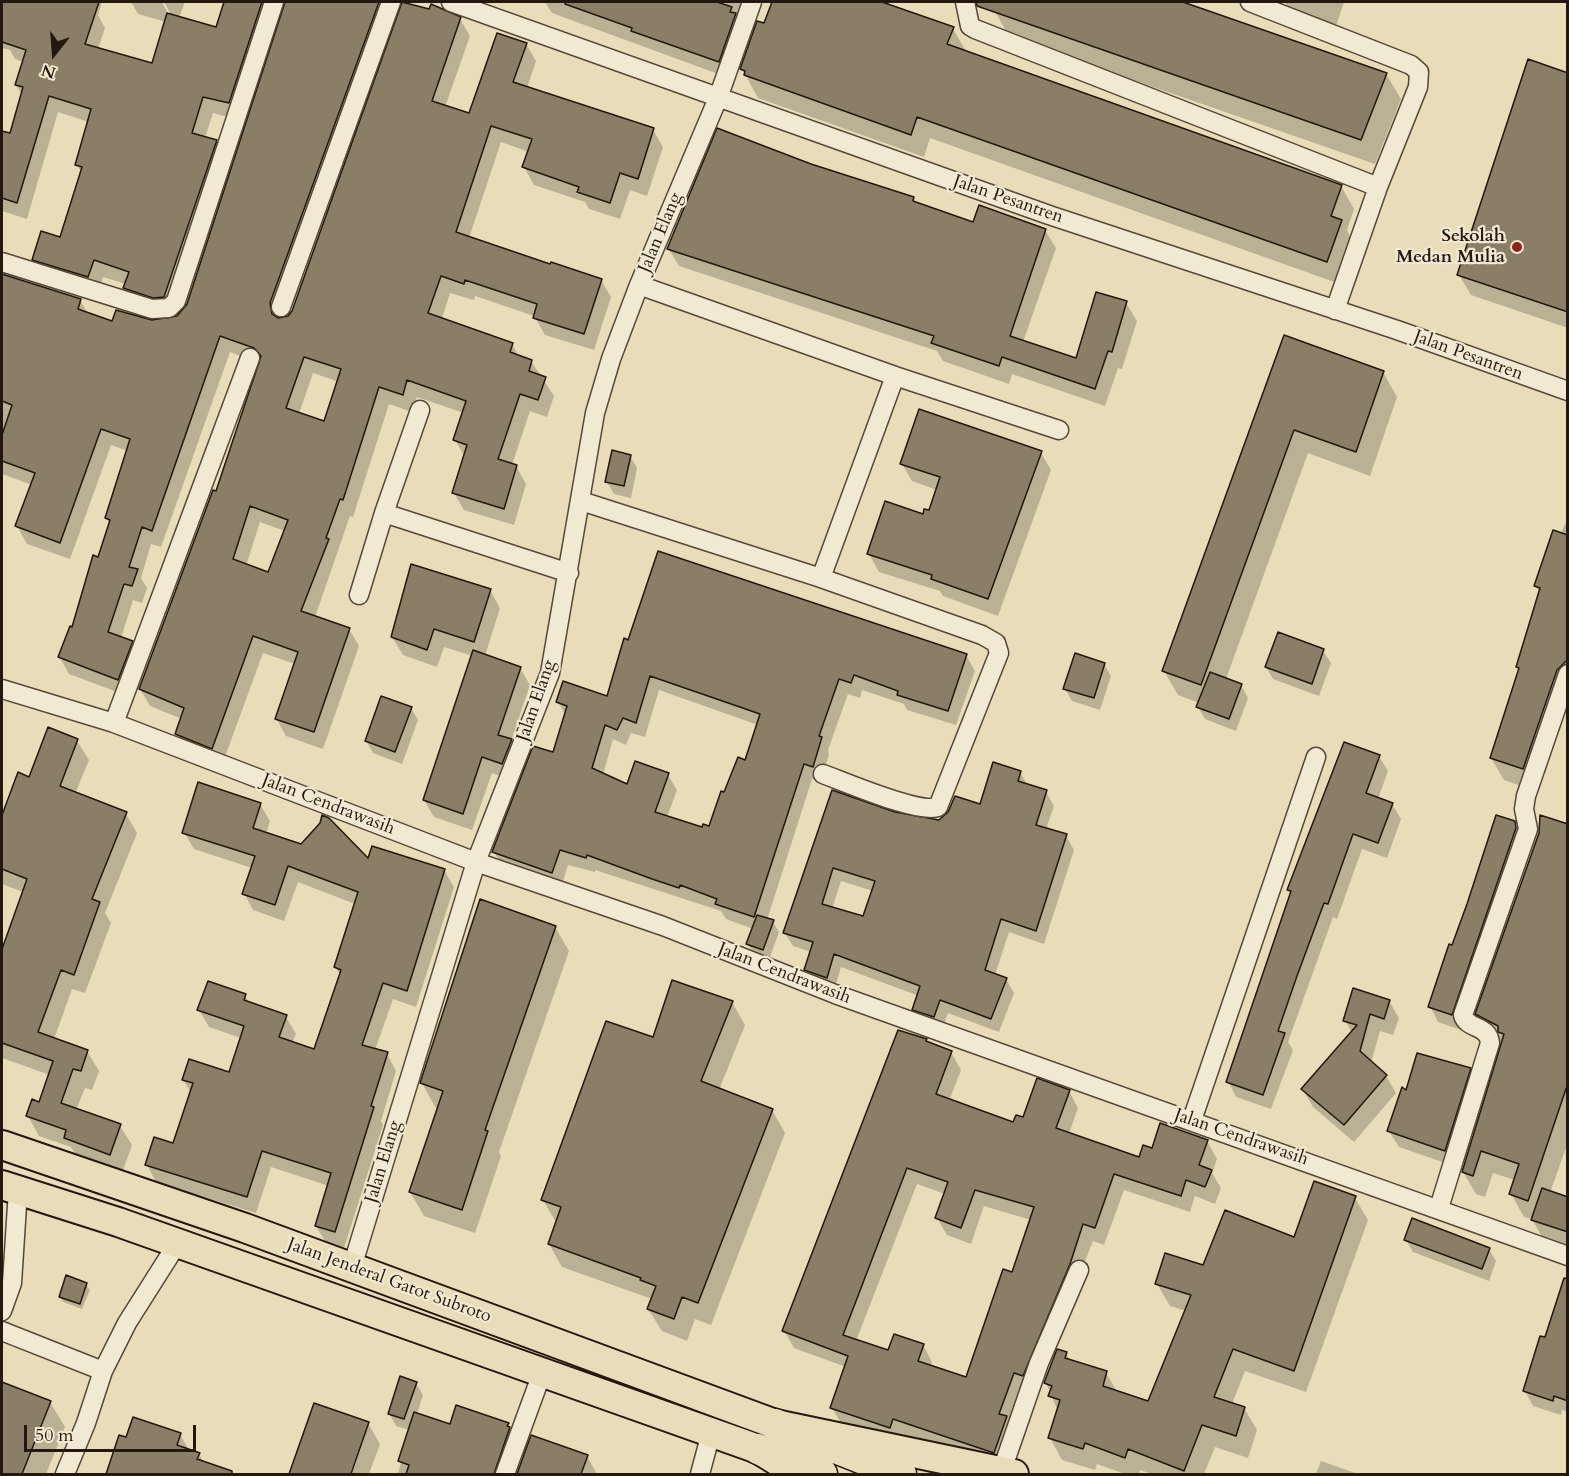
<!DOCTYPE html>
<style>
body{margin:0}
#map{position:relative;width:1569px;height:1476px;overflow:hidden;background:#e9ddb9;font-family:Cardo,serif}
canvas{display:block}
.frame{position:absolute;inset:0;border:3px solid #24170d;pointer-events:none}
.north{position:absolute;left:24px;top:24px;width:60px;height:60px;-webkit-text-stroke:4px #f1e9d2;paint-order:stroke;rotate:197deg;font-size:16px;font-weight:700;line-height:24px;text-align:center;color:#24170d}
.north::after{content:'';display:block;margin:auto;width:21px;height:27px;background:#24170d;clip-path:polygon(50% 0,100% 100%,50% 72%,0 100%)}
.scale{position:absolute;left:24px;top:1425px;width:172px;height:27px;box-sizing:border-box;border:3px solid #24170d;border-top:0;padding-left:8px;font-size:18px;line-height:21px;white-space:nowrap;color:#24170d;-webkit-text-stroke:4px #f1e9d2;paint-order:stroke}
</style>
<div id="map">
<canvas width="1569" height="1476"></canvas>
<div class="frame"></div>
<div class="north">N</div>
<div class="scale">50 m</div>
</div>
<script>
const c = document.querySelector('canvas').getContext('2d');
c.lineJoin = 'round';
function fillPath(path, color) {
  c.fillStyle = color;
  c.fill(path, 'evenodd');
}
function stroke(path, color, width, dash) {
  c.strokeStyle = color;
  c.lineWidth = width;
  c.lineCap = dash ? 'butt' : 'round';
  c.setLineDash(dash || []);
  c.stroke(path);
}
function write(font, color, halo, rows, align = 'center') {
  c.font = font + ' Cardo,serif';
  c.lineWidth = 4.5;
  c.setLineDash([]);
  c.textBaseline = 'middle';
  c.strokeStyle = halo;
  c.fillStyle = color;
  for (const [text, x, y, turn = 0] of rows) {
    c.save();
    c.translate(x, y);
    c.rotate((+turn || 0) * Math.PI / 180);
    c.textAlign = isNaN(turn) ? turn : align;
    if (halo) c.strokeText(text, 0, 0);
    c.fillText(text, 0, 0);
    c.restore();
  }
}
fillPath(new Path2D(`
 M2,2h100l-4,13 7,13 -7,21 55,15 13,-42 -28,-8 -7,-12h31l7,14h3l-8,-14h21l-6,16 38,11 9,-27h167l-113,317h4l9,-7 110,-310 57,17 10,17 -25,71 25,8 56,-71 10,17 -9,27 126,42 10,17 -16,49 -17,-6 -10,29 -31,-10 -4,-7 -51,-17 -10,-18 5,-15 -28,-10 -32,96 82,28 50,14 10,17 -17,53 -49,-15 -11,-19 -59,-20 -1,4 -24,-7 -8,25 70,26 7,13 12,4 23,35 -7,21 -17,-6 -18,54 4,1 10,18 -12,41 -50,-15 -10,-17 11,-36 -10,-17 9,-27 -47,-16 -5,15 -23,-8 -36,113 -3,-1 -35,101 34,12 10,17 -36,103 -37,-13 -10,-18 19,-54 -32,-11 -41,112 -36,-14 -10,-17 6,-15 -32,-13 -10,-17 77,-196 44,-129 -31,-12 -69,195 -10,-3 -10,34 6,10 -5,15 -9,-3 -12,38 11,4 10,17 -14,37 -59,-22 -10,-18 14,-27 26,-71 11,-34 -4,-6 22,-67 -17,-6 -41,114 -43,-15 -10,-18 15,-41 -30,-11v-199l78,25 8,14 25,8h39l26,-5 10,-12 97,-297h-4l-42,112 -26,-7 -8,25 11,3 10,18 -52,155 -39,-9 -10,-17 1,-4 -23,-7 -5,17 -55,-17 -10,-18 28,-20 21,-66 -5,-8 12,-43 -31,-10 -31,107 -25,-8v-79l9,3 11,-40 -6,-10 8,-23 -9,-3 -5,-9 -8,-2zM313,373l26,9 -14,41 -26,-9zM260,522l25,9 -16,43 -23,-8z
 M545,2h196l-5,14 9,16 -16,46 -177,-65z
 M774,2h88l8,3 1,-3h7l75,27 13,22 375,135 13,23 -7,21 7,14 -14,40 -410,-146 -6,19 -166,-59 -16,-29 23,-44z
 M998,2h180l208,72 15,25 -26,65 -366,-127 -14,-26z
 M1285,2h59l-8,24 -45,-14z
 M1568,74v254l-97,-33 -12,-20z
 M810,165l103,33 4,6 57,20 71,6 11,18 -33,94 54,18 49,-57 11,18 -15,48 -4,-1 -13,38 -93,-32 -3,10 -66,-23 -6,-10 -258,-85 -11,-18z
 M1285,337l98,35 14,25 -27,79 -62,-23 -82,226 15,6 7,13 -12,33 -31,-12 -7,-12 1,-4 -21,-8 -14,-24z
 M1041,453l10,17 -53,146 -55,-20 -3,-5 -61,-19 -10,-18 60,-42 8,-22 -25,-9 -10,-17z
 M630,456l7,12 -6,30 -17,-4 -7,-12z
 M1568,518v181l-32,92 -32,-11 -13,-22 29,-88 -2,-3 22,-74 -4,-7z
 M412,566l78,24 10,18 -15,48 35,12 10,17 -19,56 10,16 -9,23 -20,-7 -20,57 -38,-13 -10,-17 49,-144 -29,-9 -7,20 -34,-12 -11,-18z
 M1279,634l44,17 8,12 -12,33 -46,-17 -7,-12z
 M625,640l341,15 9,16 -19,54 -49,-15 -3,-6 -42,-14 -2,8 -12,-4 -20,56 1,4 -8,28 -9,-3 -45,141 6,2 6,10 -10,28 -15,-6 -6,-10 5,-15 -27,-10 -5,-8 -126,-41v2l-27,-7 -7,23 -58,-21 -9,-15 60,-98 12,-38 -8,-14 50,-4zM659,690l99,35 -12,37 -22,32 -14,34 -7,1 -36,-12 10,-27 -9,-15 -40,11 -25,-11 10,-36 13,6 5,-12 14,4z
 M1104,664l7,12 -11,34 -28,-9 -7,-12z
 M411,708l7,12 -16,44 -29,-11 -7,-12z
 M49,729l28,12 12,19 -14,34 51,20 11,19 -32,80 6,10 -26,70 -13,-4 -18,50 33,12 12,20 -7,19 -7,-2 -9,22 44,16 12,19 -10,28 -45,-16 -6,-10 -32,-11 -11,-20 12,-12 10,-29 -48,-17v-105l21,-61 -21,-8v-64l17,-46 11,5z
 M1379,756l9,15 -10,28 14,5 9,15 -14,39 -25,-9 -25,70 -4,-2 -45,125 5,8 -22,59 -35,-12 -8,-16 64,-186 -3,-5z
 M1020,772l8,14 18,6 8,14 -8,23 20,7 8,14 -30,94 -35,-12 -14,43 11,4 8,14 -15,39 -51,-19 -6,17 -20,-7 -8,-13 5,-14 -78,-29 -7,24 -20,-8 -8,-14 5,-17 -18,-6 -8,-13 48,-141 62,22 45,8 41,-16zM841,881l32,10 -9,27 -32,-9z
 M260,804l10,17 -4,13 36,12 67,15 75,9 10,17 -38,120 -23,-8 -18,51 12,4 9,17 -15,50 2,4 -39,123 -18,-5 -10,-17 13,-40 -58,-19 -15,46 -100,-31 -9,-17 27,-20 17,-52 -8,-14 47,-5 11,-36 -32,-11 -10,-17 46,-15 4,8 37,14 10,17 -4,9 23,8 26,-75 -6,-9 20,-63 -57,-22 -14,39 -31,-11 -9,-17 8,-25 -58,-19 -10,-17z
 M1514,823l10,21 -63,186 -23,-8 -8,-16 23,-59z
 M1568,826v316l-18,51 18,6v48l-25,-8 -11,-20 -8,-2 -13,-23 4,-14 -22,-7 -8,24 -9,-3 -13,-22 40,-129 -13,-7 -13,-22z
 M555,927l14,24 -70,201 2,4 -26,77 -51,-17 -14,-24 29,-84 -4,-1 -13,-24z
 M1389,1001l10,17 -6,17 -13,-4 -9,32 15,13 10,17 -42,49 -41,-35 -10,-17 49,-57 -7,-13z
 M732,1002l13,23 -26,65 53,20 13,23 -74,192 -16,-6 -8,22 -25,-10 -14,-22 4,-10 -90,-32 -13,-23 8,-20 -14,-24 111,-161z
 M926,1040l2,3 23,9 10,18 -12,31 65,23 55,-33 9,17 -9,26 71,25 13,-9 54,-9 10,18 -5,14 9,15 -6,16 -20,-8 -5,16 -66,-22 -20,55 -11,-4 -89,228 -101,-33 -3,9 -58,-20 -10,-17 14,-41 -52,-19 -10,-18zM917,1184l28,10 -8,24 10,17 24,9 13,-38 47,14 -18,54 -46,105 -36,-12 1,-5 -9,-17 -34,7 -33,-11z
 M1470,1069l9,16 -25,81 -55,-19 -10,-16z
 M1355,1198l13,22 -62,172 -61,-21 -13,33 12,4 13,22 -9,28 -33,-11 -11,27h-52l-12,-4 -1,4h-14l-28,-10 -2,6 -33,-10 -12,-22 8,-27 -12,-28 20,-30 4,8 36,12 12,20 31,10 37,-92 -16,-5 -13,-22 138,-45z
 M1406,1240l83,9 7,12 -7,20 -76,-29z
 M1566,1275l2,137 -6,-2 -1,5 -28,-9 -8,-15z
 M86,1284l4,6 -8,19 -19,-7 -3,-5z
 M2,1383l48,19 15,25 -19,47h-44z
 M416,1383l7,12 -6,19 34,12 57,-2 12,21 -8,29h-114l11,-44 -13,-4 -7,-13z
 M315,1405l53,18 12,21 -11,30h-17l13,-38h-3l-13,38h-58z
 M180,1434l10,18 9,2 5,9 19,6 3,5h-118l12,-37 7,2z
 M532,1437l55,19 10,18h-79z
 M1321,1461l37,13h-42z`), '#0003');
const building = new Path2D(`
 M2,2h97l-14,42 67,19 15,-50 49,14 8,-25h38l-33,101 -26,-6 -11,36 25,7 -53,157 -11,1 -30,-10 6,-16 -35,-12 -6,17 -56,-17 9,-29 19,6 22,-70 -7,-2 16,-56 -42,-13 -32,107 -15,-5v-67l8,2 13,-46 -8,-2 11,-35 -24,-8z
 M285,2h94l-109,301 2,11 6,4 10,-2 4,-5 110,-309 27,7 2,-5 30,13 -29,84 37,12 28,-80 30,10 -14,39 141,46 -16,51 -18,-6 -10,30 -33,-11 2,-5 -57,-20 10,-28 -41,-13 -35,106 94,32 1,-2 51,17 -18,55 -51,-16 4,-14 -72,-24 -1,4 -23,-8 -13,37 85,30 -3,9 22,8 -3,11 17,6 -8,23 -18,-6 -22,65 19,6 -13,44 -52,-16 15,-48 -14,-5 13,-39 -59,-21 -4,15 -24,-8 -36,113 -3,-1 -14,39 3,1 -28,72 49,17 -36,104 -39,-13 23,-67 -45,-16 -41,113 -37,-15 9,-26 -45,-19 74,-199 3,1 45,-135 -7,-8 -34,-12 -68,195 -10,-4 -13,40 9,2 -6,17 -8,-2 -16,48 25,9 -15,39 -60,-23 12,-31 2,1 21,-72 5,2 12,-37 -5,-2 25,-79 -29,-10 -41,114 -45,-17 20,-53 -33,-12v-26l10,-30 -10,-4v-127l79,25 -3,10 34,12 4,-11 36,10 25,-4 10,-12zM304,357l37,12 -17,52 -38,-13zM250,506l38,14 -20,52 -35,-13z
 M565,2h152l15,5 -2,5 6,1 -17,49 -88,-31 1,-3 -67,-24z
 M772,2h110l72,25 -7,17 395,141 -11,31 11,4 -15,42 -410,-145 -6,18 -167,-60 1,-4 -5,-2 17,-48 7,2z
 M976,2h207l204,71 -26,67 -384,-134z
 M1528,59l40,14v239l-111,-37z
 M717,128l94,36 103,33 -1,4 60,21 6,-17 67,24 -36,107 66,22 20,-66 31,9 -15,51 -4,-1 -13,38 -93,-32 -3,9 -68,-23 3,-7 -267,-87z
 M1284,335l100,36 -28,81 -62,-22 -93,255 -39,-14z
 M919,409l123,42 -54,148 -57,-20 1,-4 -65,-21 18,-53 38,13 1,-5 5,1 11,-33 -40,-13z
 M612,450l19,5 -7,31 -19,-4z
 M1553,530l15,5v124l-11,11 -34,99 -33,-11 29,-90 -3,-1 24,-79 -6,-2z
 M658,551l309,103 -19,57 -51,-16 1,-4 -44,-16 -3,8 -12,-4 -20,57 3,1 -9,30 -9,-3 -50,153 -39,-13 2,-5 -37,-14 -1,3 -27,-9 -65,-24 -1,3 -26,-8 -8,23 -60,-21 41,-106 20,6 14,-46 -11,-4 7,-21 44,15 17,-58 4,2zM650,676l110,38 -15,46 -7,-3 -14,35 -3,-1 -12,35 -6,-2 -1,3 -47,-15 14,-39 -34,-12 -8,23 -35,-16 13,-43 12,5 6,-12 13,5z
 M411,564l80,25 -17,53 -40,-13 -7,21 -36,-13z
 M1278,632l46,17 -12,35 -47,-17z
 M473,650l48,17 -23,68 14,4 -10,25 -20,-7 -19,57 -40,-14z
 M1075,653l30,10 -11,35 -31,-9z
 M1210,672l32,12 -13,35 -33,-12z
 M381,696l31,11 -17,45 -30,-11z
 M48,727l30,12 -18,47 67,26 -35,87 8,3 -26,73 -13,-5 -23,62 50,18 -7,21 -8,-2 -12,34 60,21 -11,31 -46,-17 2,-8 -40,-14 6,-17 7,3 14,-41 -51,-18v-94l25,-70 -25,-10v-54l16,-43 11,5z
 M1344,742l36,13 -14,38 27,10 -15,40 -25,-9 -25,70 -4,-1 -27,73 -19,55 7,2 -22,62 -37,-13 65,-191 -4,-1z
 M993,762l28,9 -3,10 29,9 -11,35 31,9 -31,97 -35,-12 -16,51 22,8 -16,41 -51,-19 -6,17 -22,-7 8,-24 -86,-32 -7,24 -23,-8 9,-28 -30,-9 49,-143 63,22 44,8 9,-8 7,-16 25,8zM833,868l42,13 -12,35 -41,-12z
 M198,782l63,21 -8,25 48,16 19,-21 2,-8 7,3 39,40 4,-12 73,23 -38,122 -24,-8 -21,62 26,7 -17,54 3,1 -39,125 -20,-6 16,-53 -69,-22 -15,46 -102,-32 9,-28 19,6 20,-60 -11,-3 7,-21 40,13 15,-46 -47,-16 11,-29 38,13 -2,6 43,15 -8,22 35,12 27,-79 -7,-3 24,-75 -70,-26 -13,39 -33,-11 13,-38 -73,-23z
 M1496,815l19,6 1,7 -64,187 -24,-8 21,-63 3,1 15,-41z
 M1540,815l28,9v259l-40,118 -19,-7 10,-30 -38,-13 -8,25 -11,-4 42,-138 -6,-2v-6l-23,-12 64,-181z
 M480,899l76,27 -71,204 3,1 -26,79 -53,-18 34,-101 -23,-8z
 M757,915l17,5 -11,30 -17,-6z
 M672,980l61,21 -32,80 72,28 -75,194 -16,-6 -8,22 -27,-10 9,-23 -16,-6 1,-2 -93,-34 13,-37 -20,-7 65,-179 47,16z
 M1353,988l37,12 -6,19 -14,-5 -10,37 27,24 -43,50 -43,-36 56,-64 -14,-4z
 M898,1030l29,9 -1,2 26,10 -16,43 77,28 3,-7 7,2 14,-39 33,12 -14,38 83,29 4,-12 9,3 8,-25 48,17 -9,25 13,5 -7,17 -19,-7 -5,16 -67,-22 -19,54 -12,-4 -13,40 -47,112 -9,-3 -15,41 8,2 -13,37 -101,-34 -3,9 -60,-20 18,-52 -66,-25zM907,1168l41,14 -13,36 26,10 14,-38 59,17 -22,65 -9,-3 -37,108 -48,-16 6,-17 -30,-10 -6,16 -45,-15z
 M1417,1053l54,15 -26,83 -58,-20 15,-44 4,3z
 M1314,1181l42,15 -62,175 -61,-22 -19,48 31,10 -9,29 -34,-11 -18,46 -56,-22 -3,9 -40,-15 -2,6 -35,-11 12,-38 -12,-4 4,-10 -8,-3 13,-34 10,3 -2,6 42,13 -4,15 45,15 43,-106 -36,-11 10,-31 38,12 22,-55 69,27z
 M1542,1188l26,9v35l-37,-12z
 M1412,1218l78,30 -8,21 -78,-29z
 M66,1275l21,8 -7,21 -21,-7z
 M1564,1278l4,1v122l-14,-5 -1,5 -30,-10 17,-55 5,1z
 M400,1376l17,6 -13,37 -16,-5z
 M2,1382l49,19 -29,73h-20z
 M314,1403l55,19 -18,52h-62z
 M456,1405l53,18 -2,3 3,1 -16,47h-88l3,-9 -11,-4 16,-49 36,12z
 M133,1417l48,16 -4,12 23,8 -3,6 35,12v3h-126l13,-39 7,2z
 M531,1435l57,20 -7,19h-64z`);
fillPath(building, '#8a7e66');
stroke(building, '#24170d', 1.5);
const minor = new Path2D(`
 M451,2l598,213 348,115 171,61
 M965,2l5,24 5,3 403,158
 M1250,2l161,63 8,7 -1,15 -40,100 -43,123
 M2,262l150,47 17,-1 7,-7 98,-299
 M639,285l256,91 164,54
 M281,307l110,-305
 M581,501l240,77 161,57 14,8 3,10 -61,154c-20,7 -93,-25 -115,-33
 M384,513l36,-103
 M821,578l74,-202
 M359,595l25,-82 185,60
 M2,689l112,34 362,139 187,64 172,68 733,262
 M114,723l136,-365
 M1192,1120l124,-363
 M1439,1208l51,-165c-2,-19 -23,-13 -27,-28l65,-186 -4,-20 2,-13 42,-122
 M352,1267l124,-405 74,-189 45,-260 16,-54 28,-74 79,-187 34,-96
 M2,1311l10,-28 6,-93
 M2,1331l101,40
 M1002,1470l37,-107 40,-93
 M65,1474l21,-51 17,-52 24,-48 50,-79
 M505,1474l37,-101
 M700,1474l11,-41`);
const primary = new Path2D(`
 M2,1145l243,83 530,196 239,50
 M2,1185l116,37 640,227 21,13`);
const trunk = new Path2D(`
 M775,1424l126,50
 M758,1449l64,25`);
stroke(minor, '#554838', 21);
stroke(primary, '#24170d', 32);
stroke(trunk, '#24170d', 33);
stroke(minor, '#f1e9d2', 18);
stroke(primary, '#e9ddb9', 28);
stroke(trunk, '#e9ddb9', 30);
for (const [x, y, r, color] of [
 [1517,247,6,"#8f2418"]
]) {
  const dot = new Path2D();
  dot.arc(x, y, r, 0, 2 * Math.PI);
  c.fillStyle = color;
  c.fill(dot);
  stroke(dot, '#f1e9d2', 2);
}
write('18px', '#24170d', '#f1e9d2', [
 ["Jalan Pesantren",1008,200,19],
 ["Jalan Elang",661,233,-67],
 ["Jalan Pesantren",1468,356,20],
 ["Jalan Elang",537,701,-71],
 ["Jalan Cendrawasih",328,805,21],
 ["Jalan Cendrawasih",784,974,21],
 ["Jalan Cendrawasih",1241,1138,19],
 ["Jalan Elang",384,1162,-73],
 ["Jalan Jenderal Gatot Subroto",389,1281,20]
]);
write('bold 18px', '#24170d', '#f1e9d2', [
 ["Sekolah",1505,237],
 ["Medan Mulia",1505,258]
], 'right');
</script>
